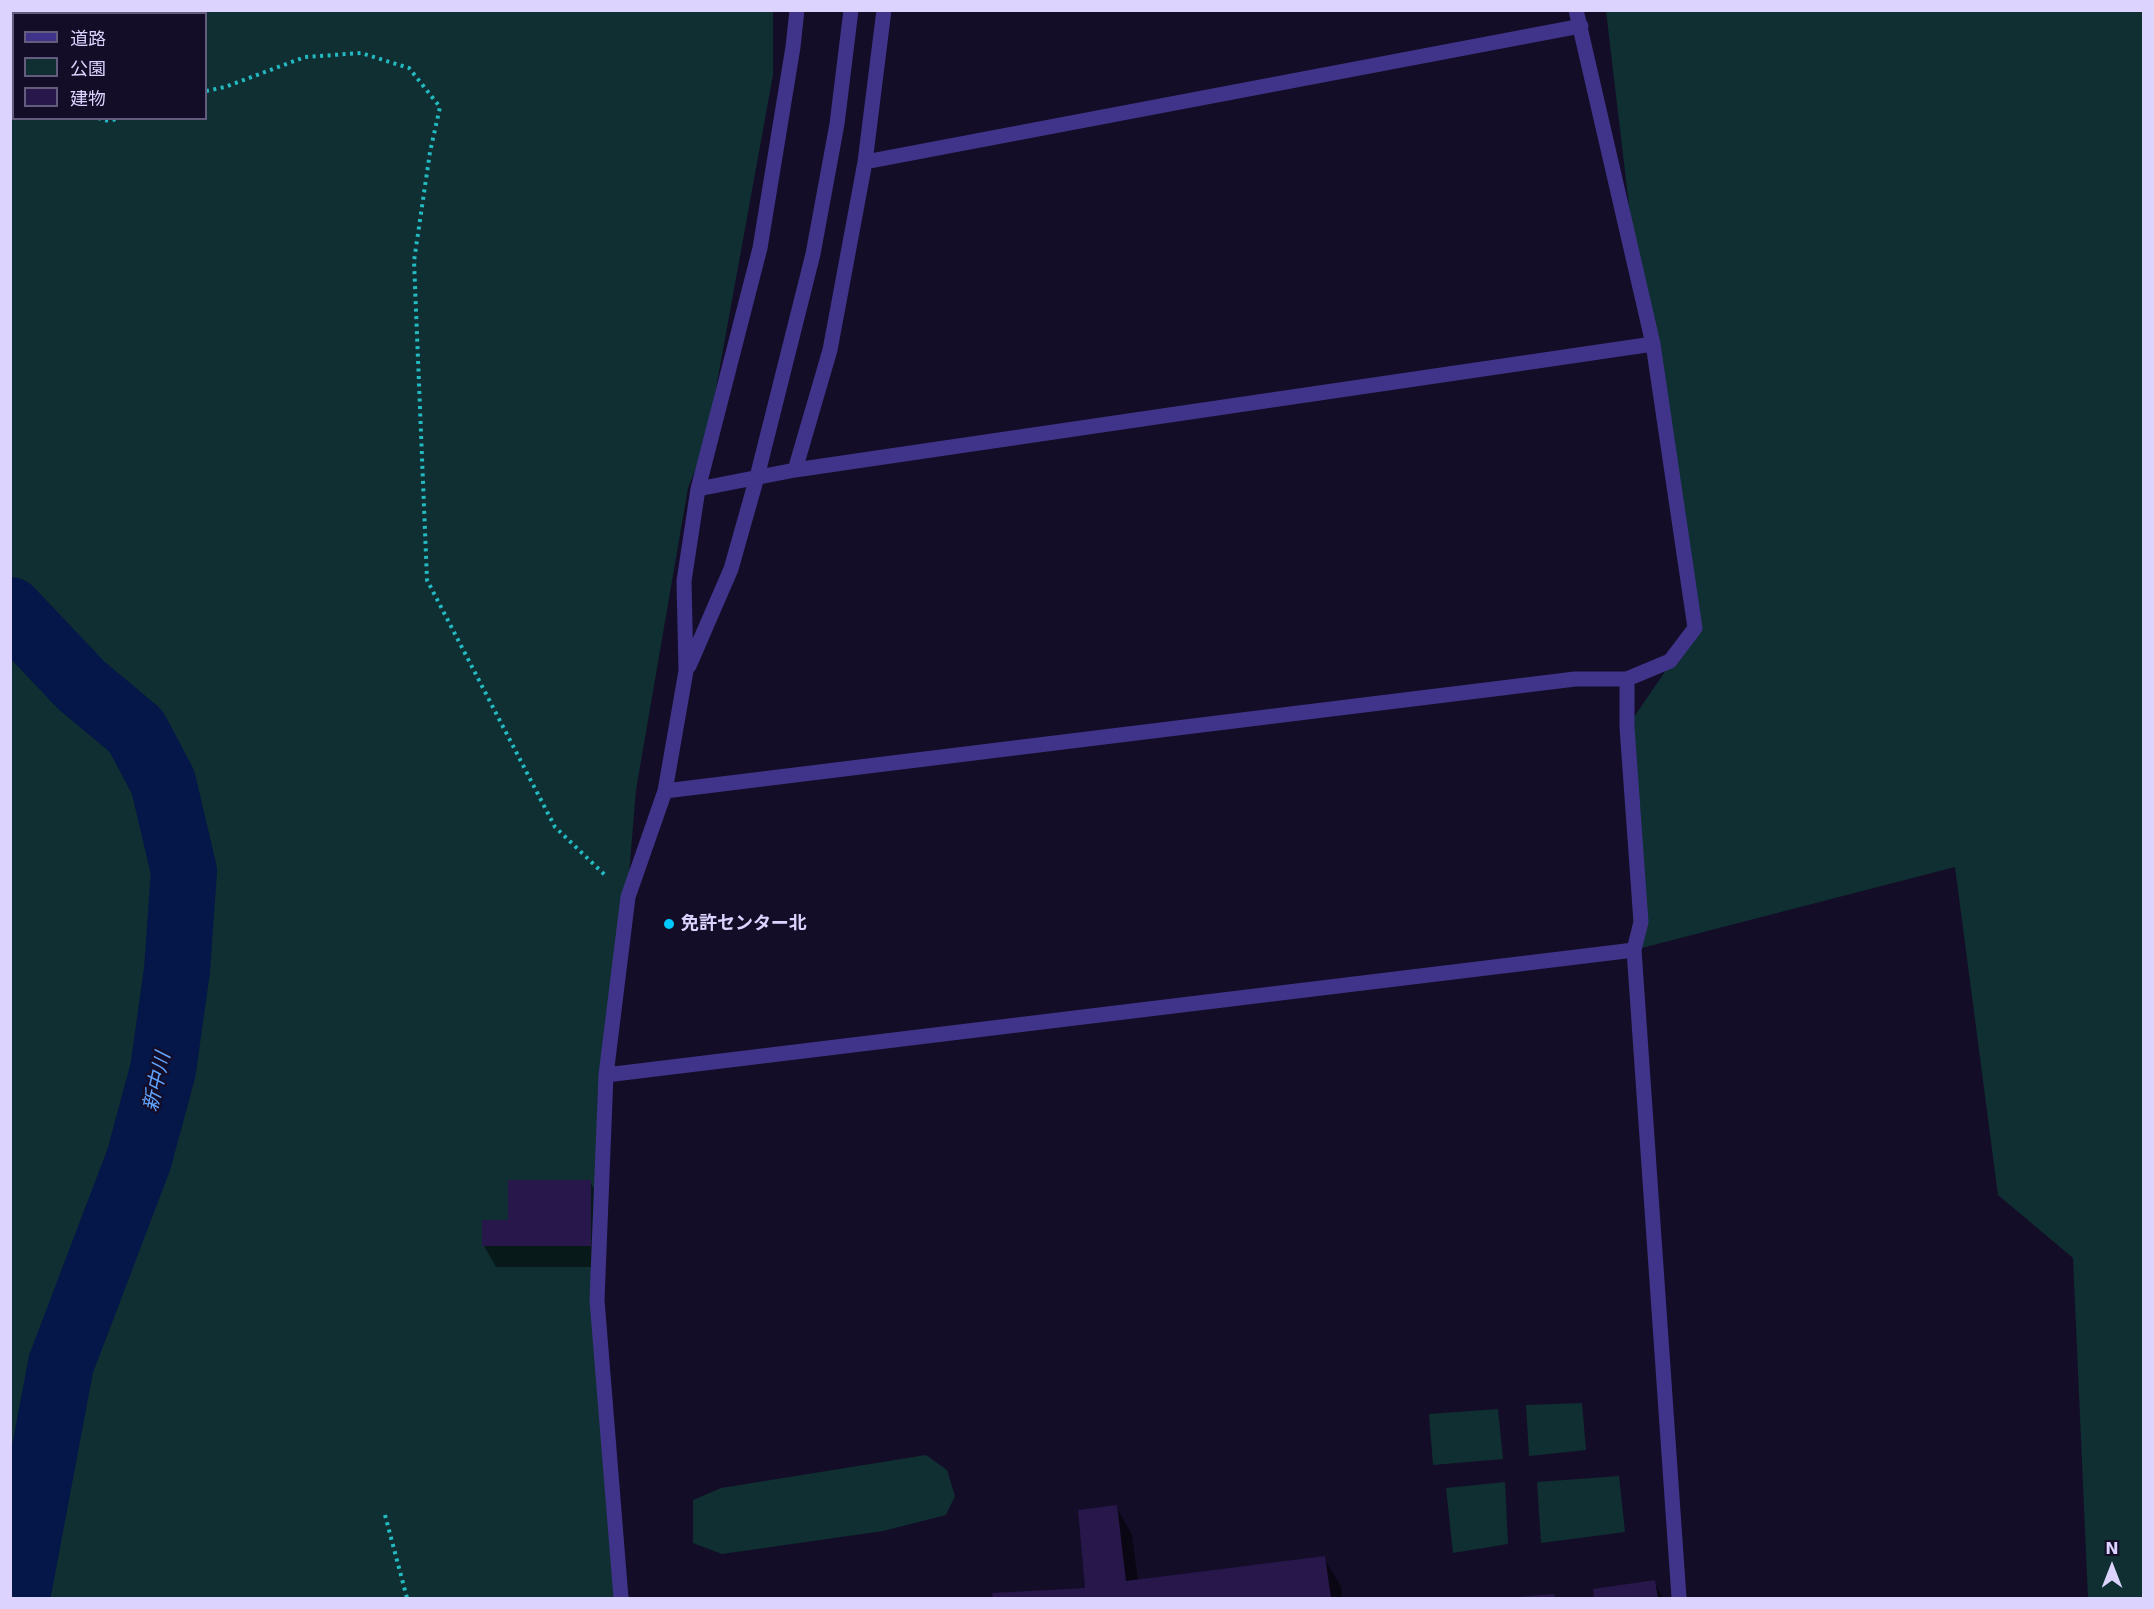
<!DOCTYPE html>
<meta charset="utf-8">
<style>
body{margin:0}
#map{position:relative;width:2154px;height:1609px;overflow:hidden;background:#140d27;font-family:"DejaVu Sans","Noto Sans JP",sans-serif}
canvas{display:block}
.frame{position:absolute;inset:0;border:12px solid #ddd3ff;pointer-events:none}
.legend{position:absolute;left:12px;top:12px;width:195px;height:108px;box-sizing:border-box;background:#140d27;border:2px solid #645c7d;margin:0;padding:8px 10px;list-style:none;font-size:18px;color:#ddd3ff}
.legend li{display:flex;align-items:center;gap:12px;height:30px}
.legend b{width:30px;border:2px solid #645c7d}
.north{position:absolute;left:2082px;top:1537px;width:60px;height:60px;-webkit-text-stroke:4px #140d27;paint-order:stroke;rotate:0deg;font-size:16px;font-weight:700;line-height:24px;text-align:center;color:#ddd3ff}
.north::after{content:'';display:block;margin:auto;width:21px;height:27px;background:#ddd3ff;clip-path:polygon(50% 0,100% 100%,50% 72%,0 100%)}
</style>
<div id="map">
<canvas width="2154" height="1609"></canvas>
<div class="frame"></div>
<ul class="legend">
<li><b style="height:8px;background:#40348a"></b>道路</li>
<li><b style="height:16px;background:#0f2f32"></b>公園</li>
<li><b style="height:16px;background:#27174a"></b>建物</li>
</ul>
<div class="north">N</div>
</div>
<script>
const c = document.querySelector('canvas').getContext('2d');
c.lineJoin = 'round';
function fillPath(path, color) {
  c.fillStyle = color;
  c.fill(path, 'evenodd');
}
function stroke(path, color, width, dash) {
  c.strokeStyle = color;
  c.lineWidth = width;
  c.lineCap = dash ? 'butt' : 'round';
  c.setLineDash(dash || []);
  c.stroke(path);
}
function write(font, color, halo, rows, align = 'center') {
  c.font = font + ' "DejaVu Sans","Noto Sans JP",sans-serif';
  c.lineWidth = 4.5;
  c.setLineDash([]);
  c.textBaseline = 'middle';
  c.strokeStyle = halo;
  c.fillStyle = color;
  for (const [text, x, y, turn = 0] of rows) {
    c.save();
    c.translate(x, y);
    c.rotate((+turn || 0) * Math.PI / 180);
    c.textAlign = isNaN(turn) ? turn : align;
    if (halo) c.strokeText(text, 0, 0);
    c.fillText(text, 0, 0);
    c.restore();
  }
}
fillPath(new Path2D(`
 M11,11h762v64l-67,368 -18,45 -52,302 -37,446 23,362h-611zM14,14h192v104h-192z
 M1606,11h537v1587h-55l-15,-340 -75,-63 -43,-328 -321,83 -7,-223 68,-99 -58,-355z
 M1582,1403l4,47 -57,6 -3,-51z
 M1498,1409l5,50 -70,6 -4,-51z
 M926,1455l21,15 8,26 -9,19 -63,16 -161,23 -29,-11v-43l28,-12z
 M1619,1476l6,56 -84,11 -4,-61z
 M1505,1482l3,62 -55,9 -7,-65z`), '#0f2f32');
fillPath(new Path2D(`
 M590,1182l12,21v64h-106l-12,-21 25,-25z
 M1116,1506l16,29 6,46 186,-23 17,28 1,12h-348v-4l92,-5z
 M1654,1581l9,17h-68l-1,-8z`), '#0007');
stroke(new Path2D(`
 M10,610l71,75 55,46 27,51 21,89 -7,99 -14,100 -24,89 -78,205 -44,234`), '#051648', 66);
fillPath(new Path2D(`
 M508,1180h83v66h-109v-26h26z
 M1117,1505l9,76 199,-25 6,42h-338l-1,-5 93,-5 -7,-78z
 M1655,1580l3,18h-64l-1,-9z
 M1554,1594l1,4h-37v-1z`), '#27174a');
stroke(new Path2D(`
 M113,10v4
 M10,60l4,3
 M206,91l19,-4 80,-30 56,-4 48,15 31,39 -10,45 -16,109 13,319 128,247 52,50
 M98,118l11,3 11,-3
 M385,1515l22,83`), '#24bac2', 4, [3, 4.5]);
stroke(new Path2D(`
 M1576,10l77,334 42,284 -25,33 -43,18v48l14,195 -7,28 45,648
 M865,162l716,-136
 M795,470l35,-120 35,-188 19,-152
 M698,489l97,-19 858,-126
 M689,666l42,-97 26,-92 56,-223 24,-130 14,-114
 M665,791l910,-112h52
 M606,1075l1028,-125
 M621,1598l-24,-298 9,-225 22,-178 37,-106 21,-120 -2,-90 14,-92 62,-241 33,-201 4,-37`), '#40348a', 15);
for (const [x, y, r, color] of [
 [669,924,6,"#00c9fe"]
]) {
  const dot = new Path2D();
  dot.arc(x, y, r, 0, 2 * Math.PI);
  c.fillStyle = color;
  c.fill(dot);
  stroke(dot, '#140d27', 2);
}
write('bold 18px', '#ddd3ff', '#140d27', [
 ["免許センター北",681,924]
], 'left');
write('italic 20px', '#61a4ff', '#140d27', [
 ["新中川",158,1082,-77]
]);
</script>
